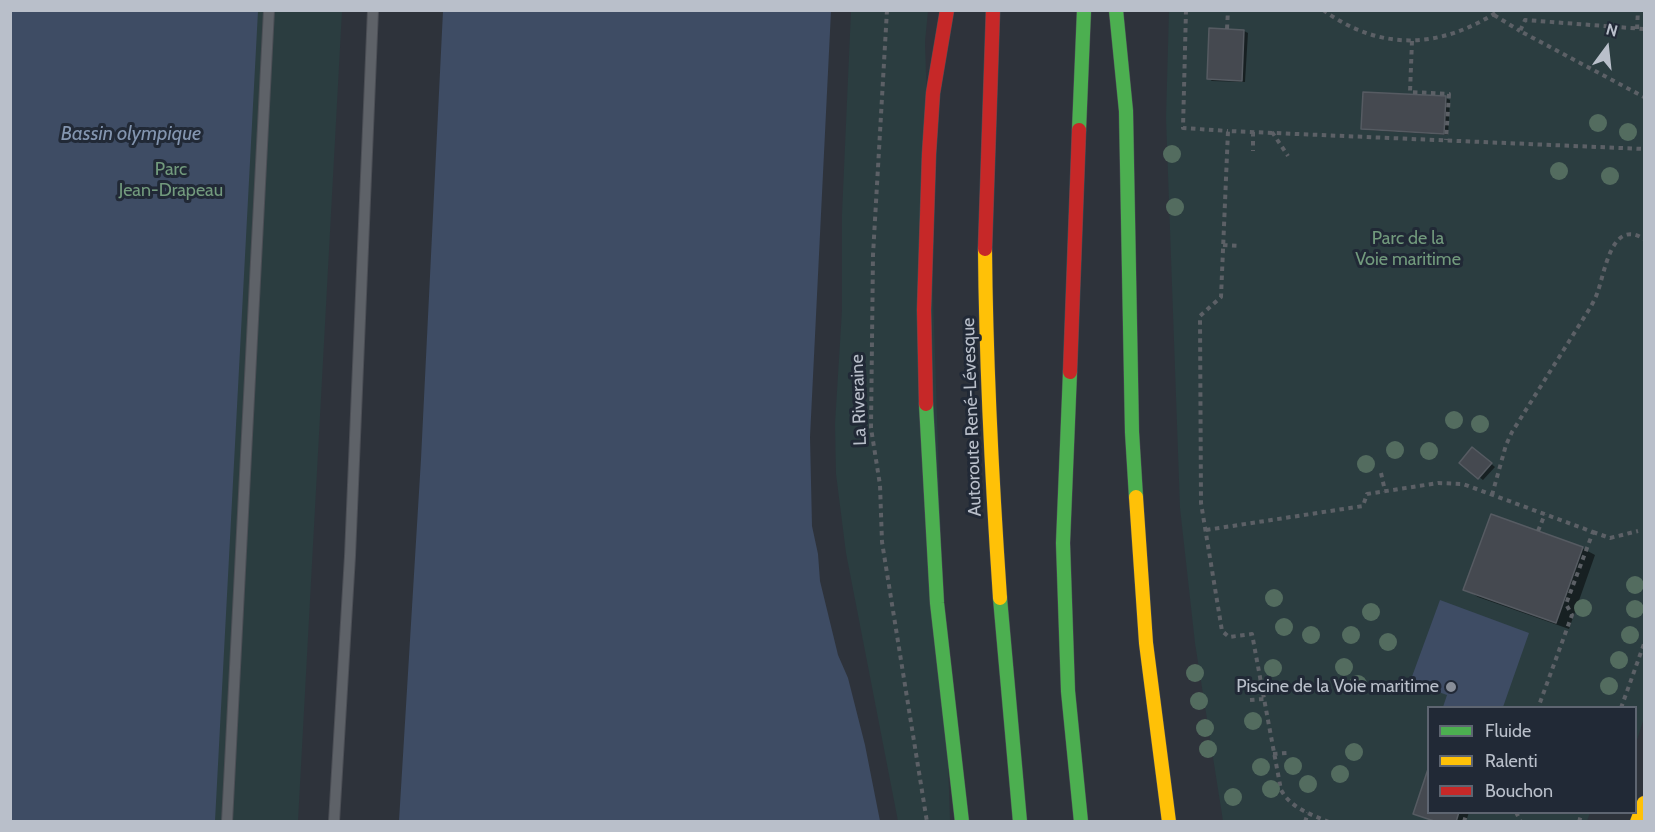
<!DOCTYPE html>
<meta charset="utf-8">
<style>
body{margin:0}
#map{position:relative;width:1655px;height:832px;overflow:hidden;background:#2e333b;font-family:Cabin,sans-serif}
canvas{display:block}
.frame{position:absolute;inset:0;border:12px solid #b9bfca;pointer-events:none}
.legend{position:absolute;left:1427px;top:706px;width:210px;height:108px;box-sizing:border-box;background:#212936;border:2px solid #5e6571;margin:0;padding:8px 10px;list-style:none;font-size:18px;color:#b9bfca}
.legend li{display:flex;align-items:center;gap:12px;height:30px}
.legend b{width:30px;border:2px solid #5e6571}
.north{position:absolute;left:1577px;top:18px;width:60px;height:60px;-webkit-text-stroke:4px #212936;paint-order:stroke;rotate:15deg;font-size:16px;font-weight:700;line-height:24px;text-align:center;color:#b9bfca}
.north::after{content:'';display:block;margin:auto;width:21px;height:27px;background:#b9bfca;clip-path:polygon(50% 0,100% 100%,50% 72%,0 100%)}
</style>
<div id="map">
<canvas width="1655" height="832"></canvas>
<div class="frame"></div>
<ul class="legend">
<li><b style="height:8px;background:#4caf50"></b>Fluide</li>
<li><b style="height:8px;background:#ffc107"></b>Ralenti</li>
<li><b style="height:8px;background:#c62828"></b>Bouchon</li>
</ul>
<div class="north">N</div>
</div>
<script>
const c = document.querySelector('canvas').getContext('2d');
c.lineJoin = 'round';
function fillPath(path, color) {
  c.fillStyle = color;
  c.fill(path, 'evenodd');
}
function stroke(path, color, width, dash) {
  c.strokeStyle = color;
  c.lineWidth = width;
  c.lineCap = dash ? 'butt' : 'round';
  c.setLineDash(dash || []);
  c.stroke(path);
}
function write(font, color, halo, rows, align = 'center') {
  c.font = font + ' Cabin,sans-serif';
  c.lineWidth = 6;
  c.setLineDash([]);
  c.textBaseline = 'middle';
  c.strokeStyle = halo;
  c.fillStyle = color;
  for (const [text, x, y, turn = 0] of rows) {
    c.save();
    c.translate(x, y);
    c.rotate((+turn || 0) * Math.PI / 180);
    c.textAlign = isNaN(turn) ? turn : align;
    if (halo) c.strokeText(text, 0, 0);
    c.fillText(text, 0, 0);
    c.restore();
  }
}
fillPath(new Path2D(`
 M10,11h332l-44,810h-287z
 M851,11h77l-3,31 25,779h-52l-52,-268 -10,-79 -1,-50 7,-114v-96z
 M1169,11h475v707l-8,25v-35h-208v104l162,1 -3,8h-364l-28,-178 -15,-135 -14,-390z`), '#2b3d40');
fillPath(new Path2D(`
 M10,11h248l-43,810h-204z
 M443,11h388l-21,426 2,89 6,28 2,27 18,74 10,23 17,67 15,76h-481l22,-362z
 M1440,600l89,33 -26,74h-60l4,-12 -37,-13z`), '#3e4c64');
fillPath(new Path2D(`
 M1244,31l4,2 -3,49 -33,-1 -4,-3z
 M1446,98l4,2 -2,35 -82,-5 -4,-2z
 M1476,451l19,16 -12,13 -22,-17z
 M1582,548l13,7 -26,74 -91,-32 -13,-8z
 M1428,774v38h41l-3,10h-32l-19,-9z`), '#0007');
const building = new Path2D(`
 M1209,28l35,2 -2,51 -35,-2z
 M1363,92l83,4 -2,38 -83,-5z
 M1472,447l20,16 -14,16 -19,-16z
 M1491,514l92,33 -27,76 -93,-33z
 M1428,769v43h31l-3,10h-19l-24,-8z`);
fillPath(building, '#454950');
stroke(building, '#565b62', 1.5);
const lane = new Path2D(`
 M227,822l42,-812
 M334,822l16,-266 23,-546`);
const fast = new Path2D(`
 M1116,10l10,101 6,321 4,65
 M1079,130l5,-120
 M1070,372l-7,171 5,148 13,131
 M926,404l11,199 25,219
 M1000,598l20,224`);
const slow = new Path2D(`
 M985,249c1,117 7,232 15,349
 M1136,497l10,146 23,179
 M1637,822l7,-19`);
const jam = new Path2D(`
 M985,249l8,-239
 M1070,372l9,-242
 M926,404l-2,-94 5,-156 4,-61 14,-83`);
stroke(lane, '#4c4f56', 12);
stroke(fast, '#4c4f56', 15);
stroke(slow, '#4c4f56', 15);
stroke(jam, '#4c4f56', 15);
stroke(new Path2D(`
 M887,10l-14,245 -2,173 9,57 2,57 45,280
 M1186,10l-3,118 45,3
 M1323,10c58,42 118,39 177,0
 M1494,15l26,16
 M1227,29l1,-19
 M1637,29l1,-19
 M1644,29l-119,-9 -5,11 124,66
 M1412,41l-2,51 39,2 -3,46
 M1253,132v19
 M1272,132l16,24
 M1223,245l16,1
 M1381,473l4,18
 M1492,495l14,-50 6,-13 78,-124c3,-5 6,-11 8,-17 7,-20 14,-73 46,-52
 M1206,530l157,-24 4,-12 71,-11 25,1 130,48 -27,72 6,11 -34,93
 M1538,531l7,-17
 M1593,532l17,6 28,-7
 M1250,700l14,-1
 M1621,708l23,-64
 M1273,754l14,-1
 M1516,812l5,10
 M1305,822l3,-9
 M1329,822c-19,-8 -38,-14 -48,-32l-29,-156 -23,3 -7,-6 -21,-128 -1,-187 21,-19 7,-166 416,18
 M1464,822l3,-10
 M1579,822l3,-10`), '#5c6066', 4, [4.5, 4.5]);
stroke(lane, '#5e6268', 10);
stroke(fast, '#4caf50', 14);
stroke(slow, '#ffc107', 14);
stroke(jam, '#c62828', 14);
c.fillStyle = '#536c5f';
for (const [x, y] of [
 [1598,123],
 [1628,132],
 [1172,154],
 [1559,171],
 [1610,176],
 [1175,207],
 [1454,420],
 [1480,424],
 [1395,450],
 [1429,451],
 [1366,464],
 [1635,585],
 [1274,598],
 [1583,608],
 [1635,609],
 [1371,612],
 [1284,627],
 [1311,635],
 [1351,635],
 [1630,635],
 [1388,642],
 [1619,660],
 [1344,667],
 [1273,668],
 [1195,673],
 [1358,684],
 [1609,686],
 [1199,701],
 [1253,721],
 [1205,728],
 [1208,749],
 [1354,752],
 [1293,766],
 [1261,767],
 [1340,774],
 [1308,784],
 [1271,789],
 [1233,797]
]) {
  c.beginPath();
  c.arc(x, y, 9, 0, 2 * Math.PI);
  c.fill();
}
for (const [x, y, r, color] of [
 [1451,687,6,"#888e98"]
]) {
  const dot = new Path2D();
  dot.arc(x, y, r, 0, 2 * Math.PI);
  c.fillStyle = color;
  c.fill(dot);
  stroke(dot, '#212936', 2);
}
write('18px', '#729a7d', '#212936', [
 ["Parc",171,170],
 ["Jean-Drapeau",171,191],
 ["Parc de la",1408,239],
 ["Voie maritime",1408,260]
]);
write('18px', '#b9bfca', '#212936', [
 ["La Riveraine",859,400,-92],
 ["Autoroute René-Lévesque",972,417,-92]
]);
write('18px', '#b9bfca', '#212936', [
 ["Piscine de la Voie maritime",1439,687]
], 'right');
write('italic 20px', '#8395af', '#212936', [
 ["Bassin olympique",131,134]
]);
</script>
